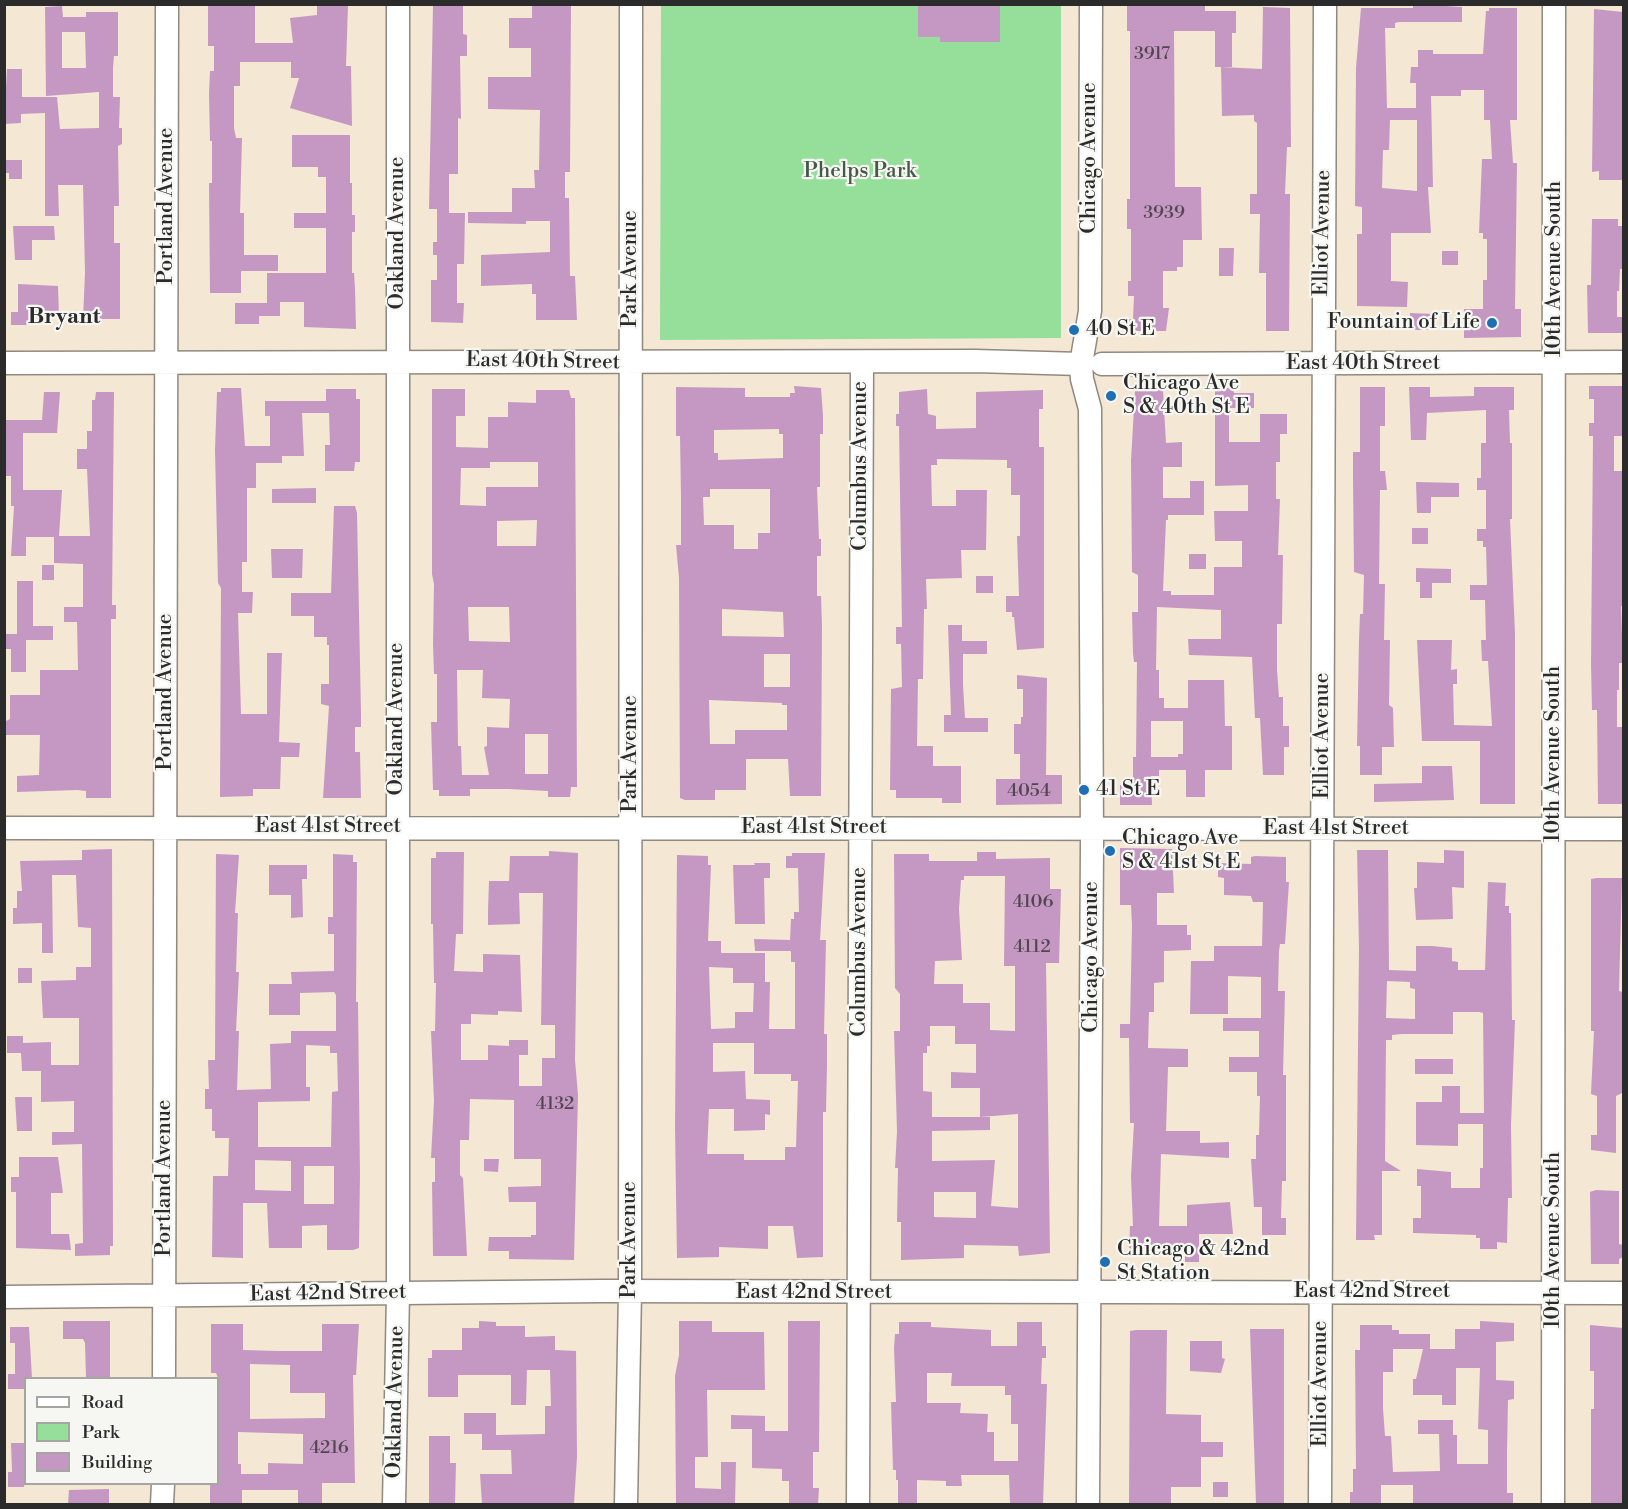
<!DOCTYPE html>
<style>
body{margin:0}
#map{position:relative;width:1628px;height:1509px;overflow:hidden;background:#f4e7d4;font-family:"Libre Bodoni",serif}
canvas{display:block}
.frame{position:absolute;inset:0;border:6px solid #2b2b2b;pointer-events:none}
.legend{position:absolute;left:24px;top:1377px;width:195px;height:108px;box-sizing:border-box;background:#f6f6f2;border:2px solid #a5a5a2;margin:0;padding:8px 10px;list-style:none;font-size:18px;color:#2b2b2b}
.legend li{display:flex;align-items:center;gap:12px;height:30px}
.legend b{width:30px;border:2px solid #a5a5a2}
</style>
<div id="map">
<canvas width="1628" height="1509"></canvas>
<div class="frame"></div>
<ul class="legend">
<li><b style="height:8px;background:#fff"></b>Road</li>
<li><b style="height:16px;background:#95df9a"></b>Park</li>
<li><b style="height:16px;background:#c598c4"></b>Building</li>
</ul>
</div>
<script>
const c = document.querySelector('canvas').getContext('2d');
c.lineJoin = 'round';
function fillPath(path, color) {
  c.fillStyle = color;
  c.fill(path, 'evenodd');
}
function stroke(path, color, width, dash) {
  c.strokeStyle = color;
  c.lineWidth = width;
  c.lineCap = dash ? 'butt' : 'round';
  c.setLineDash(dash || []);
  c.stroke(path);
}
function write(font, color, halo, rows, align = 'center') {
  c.font = font + ' "Libre Bodoni",serif';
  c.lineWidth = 4.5;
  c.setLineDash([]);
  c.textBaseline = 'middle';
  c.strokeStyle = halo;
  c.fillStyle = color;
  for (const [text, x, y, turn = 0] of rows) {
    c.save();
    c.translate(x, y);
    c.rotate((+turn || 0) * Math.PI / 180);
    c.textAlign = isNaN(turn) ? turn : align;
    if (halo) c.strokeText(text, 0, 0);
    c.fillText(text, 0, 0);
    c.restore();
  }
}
fillPath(new Path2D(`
 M661,5h400v333l-401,2z`), '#95df9a');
fillPath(new Path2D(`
 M208,4l47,1v38h38l-3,-25 27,-3v-10h31l-2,61h5l1,60 -62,-18 9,-30h-8v-16h-51v24h-6v42l2,10h6l-2,75h4v42h34v16h-37v22h-31l-1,-110h3v-42h-2l-1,-47 1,-23h4v-25h-6z
 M918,4h82v38h-60v-5h-22z
 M1127,4h78v7h31v22h-4v34h-17v-36h-41l1,156h26l1,53h-19v27h-6v4h-14v37h6l-3,23h-38v-12h5l1,-23h-6v-15h3v-52h-4v-30h3v-168h-3z
 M1413,4l49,3v15h-63l-4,1v5h-10l2,80h29v-25h-6l1,-16h7v-17h15v4h50l3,-43h3v-3h28v112h-7l3,43h4l-2,146h6v28l-57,1v-29h19v-29h4v-41h-4v-6h-4l3,-74h10l-2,-39h-6v-30h-23v6h-30l2,91h-5l3,46h-40v48l17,1 -1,25 -50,-1v-72h5v-27l-7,-1 1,-138 5,-60h52zM1390,120h27v71l-35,-3 1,-38h6z
 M532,5l39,1 -1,166h-5v26h4l1,78h5l2,44h-41v-26h-4v-10l-51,2v-31l69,-3v-31h-24v3l-58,-1v-11h44v-24h23l-1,-18h5l1,-60 -52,-1v-32h43v-29h-22v-30h23z
 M62,6l1,11h23v-5h32v44h-4l-1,12v29h7l-1,31h3v16l-4,2 1,60h-5v37h6v76h-37l2,-46 -2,-88h-25l1,31h-14v-103l-24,1v9l-17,1 3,-55h15v28h35l3,32 39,-1v-36l-53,4 -1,-89zM62,32h23l1,36h-24z
 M433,6h30v28l4,1v21h-7l1,63 -3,-1v56h-9v39h16l-1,51h-7v39h7l-1,20 -32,-1v-42h6v-25h-4v-13h4v-33h-8z
 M1263,7l27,1 1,139h-4l-2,47h5l-1,137h-23v-58h-7l1,-59h-10v-20h7v-71l-3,-2v-6l-32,1 -1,-49 41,2z
 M1594,9l29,3v168h-24v-9l-7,1z
 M292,135h58v48h2v32h3v17h-3v41h2l1,15 1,41 -52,-2v-25h-24v14h-21v8h-24v-21h32v-30h59v-45h-32v-15h32v-36h-8v-10h-26z
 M4,160h18v19h-13v-6h-5z
 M1592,219h26v7h5v43h-3l-1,22h-2v26h5v16h-34l-1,-48h4z
 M13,226h41l1,14h-23v20h-17z
 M1219,248h15l-1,28h-14z
 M1442,251h16v14h-16z
 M18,284l40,2 1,31 -27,-1v9h-21v-13h7z
 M1410,313l23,1v16h-23z
 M794,386l27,2 2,27v19h-3v53h-3l2,52h2v17h-4v40h4l1,30 -1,170h-31l-2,-37h-42v31h-31v10h-30l-5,-2 -1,-220 -3,-33h5v-48l-1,-61h-4v-49l69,1v9h45v-4h5zM779,429v5h4v24l-65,2v-7h-4v-23zM710,489h60v44h-12v16h-24v-24h-30l-1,-28h7zM722,609l61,3 1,25 -62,-1zM764,654h26v33h-26zM709,700l73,3v2h5v25h-52v14h-25z
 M1589,386h34v50h-9v35h9v135h-2l2,57h-4v27h-2v37h6v77h-25l-1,-94h-5l-1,-46 2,-228h-4v-13h5v-24h-5z
 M1360,387h25v39h-5v45h5l2,19h-7l-1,94h6l-1,56h6l-1,65 4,3 1,39h-12v28h-22v-29h-3l2,-106 1,-26h3l1,-39 -10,-3 -1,-94v-26h7z
 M1409,387h21v10l44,-1v-9h40v23h-5l1,33h2v76h-2l5,115v170h-35v-63h-58l-5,-101h35l-1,30 6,-1v15h-4l1,41 38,1 -4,-65h-6l-1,-21h5l-1,-40h-15v-15h17l-1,-38h-3v-6h-6v-12h9v-39h-9v-12h4v-35h5v-33l-59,3 -1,27h-15z
 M221,388h20l4,58h25v-30h-5v-15h61v-12h30v10h4v63h-5l-1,9h-29v-26h5l-1,-32h-27l2,43h-22v7h-26v25h-9v74h-5v30h11l-1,21h-14l3,101h26v-61h15l-3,89 21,1 -1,14h-18l-1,32h-27v7l-33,1 1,-209 -3,-5 -3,-133 2,-58h4z
 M1215,388h19v5h20v15h-25v34h31v-28h27v20h-7v28h-4v37h4l-2,56h5l-1,69h-5v46l2,27h4v29h6v21h-5v28h-21l-3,-57h-5l-3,-61 -63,-2 -1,-16h33v-29l-64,-3 -1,63h3v28h5v10h24v-28h36l1,46h7v44h-27v27h-19v-27h-27v6h-8l1,29h-32v-20h13v-28h3l1,-95h-3l-1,-9 -1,-41h6v-37l-6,-3 -1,-111 4,-71h28l3,53 16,-1v25h-19v31h27v-17h14v34h-36v5h-2l-3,71h8v4h43v-28h28v-26h-27l-1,-30h34v-26l-33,1zM1151,721h32v33h-5v3h-27z
 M432,389h33v27h-9v31l32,1v-31h20v-15l28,1v-13h33l2,8h4l2,389h-6l-1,10h-22v-6l-39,-2h-39v7h-31v-6h-6l-2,-68h6v-48h-3l-1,-30 1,-60 -2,-10zM490,462h48v25h-52v19l-26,-1 1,-37h29zM537,520l-1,26h-39v-25zM468,607h41l1,35 -41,-1zM457,670h26l-1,28 28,1 -1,29 -22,-1v19l-3,1 5,28h-27l-1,-29h-3zM525,734h23v40h-23z
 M927,389l1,25 8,2v13l40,-1v-36l67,-2v19h-4v38h5v201l-27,2 -3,-33h-2v-5h-6v-16h13l-2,-60h3v-41h-9v-27h-4v-8l-70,-1v6h-6l1,41h24v-16h31l-1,60h-25l1,28 -36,1 1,30h-3l-1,70h-5l-1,67h16v20h28v37h-19v-5h-46v-8h-6l1,-101 11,-2 -1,-43h-5v-17h6l-3,-201h-3v-12h3v-22z
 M44,392h16l-3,41h-34v57h39l-3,46h31l-3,-67h-10v-20h10v-18h5v-31h3l1,-8h18l-2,213h4v14h-5v179h-25v-7l-9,-1 -60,2v-16l22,-1 1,-40h-36v-13l6,-3v-24h30v-25h38l-1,-48h-13v-15h19v-43l-29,-1v-26h-28v19h-15l3,-50h-3v-30h-7v-56h38z
 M1416,482l43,1v14h-28v16h-14z
 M316,488v15h-44v-14z
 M334,506h21l2,7 4,200v14h-6v25h5l1,46h-38l6,-92 -8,-2v-20h8v-39h-2v-8h-13v-21h-23v-23h40z
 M1412,528h16v16h-16z
 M271,549h32l-1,29h-30z
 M1189,554h17v15h-17z
 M42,565h12v15h-12z
 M1416,568l35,1v14h-19v15h-12v-16h-4z
 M976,576h17v17h-17z
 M17,581h16v45h20v14h-27v32h-15v-23h-7v-15h13z
 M948,625h14v16h25v13h-24v31l2,33h23v14h-44v-17h7z
 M1017,675l30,3 -1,97h16v29l-66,1v-26h24v-25h-6v-30h7v-7h2v-28h-6z
 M1422,766h30l2,34 -80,2v-18l48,-1z
 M1120,848l52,1 2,44h-17v32h30v10h4v15l-27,1v31l-10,1v29h-5l-1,36 40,1v18h-20l-2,64h34v12l29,-1v16l-68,-4 -2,72h28v-21l43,-3 3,32h-34v28h-14v-13h-56l1,-23h3l-2,-50 3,-53h-4l-1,-85h-9v-14h10l2,-99 -1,-20h-11z
 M112,849l1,397h-3v9l-35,1v-12l8,-1 -1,-99 -30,1v-13h22v-31l-33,1v-31h-19l-1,-18h-14v-17h16v7l28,-1v23h28v-47h-36l-2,-37 35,-1v-13h15v-39l-13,-1 -2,-52h-24l1,78h-11v-30l-29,1v-16h4v-17h5l-2,-30 62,-1v-10z
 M1357,850h31l1,120 27,1v-25h16l20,2v13l6,1v8h27l3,-88 18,1 -1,23h4v7h2l1,107h3l-4,105 1,73h-4l-1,45 -10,-1v7h-17v-11h-4v-3l-63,-2v-15h8v-32h-4v-17l34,3v16h29v-20h3v-44h-25v22l-42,-1v-43h26v-16h18v27h24l-1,-100 -4,-1h-26v22h-51l-10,1v5h-6l-1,121 16,10h-19v64h-8l1,5h-19l3,-291zM1387,981l23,1v6l5,1v30l-29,-1z
 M1444,850l20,1v37l-12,-1 1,32 -37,1 -2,-32h3v-26l27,1z
 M549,851l29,2 -3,207 3,35 -4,165 -65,-1v-8h-21l1,-14h42v-2h5v-33h-27l-1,-15 33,-1v-27h-27v-59l-44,-1 -1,41h-9v35l3,3 4,78h-34l-1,-74h3v-24h-4l3,-57 -3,-70h4l1,-48h-2l-1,-59h-2v-66h5v-6h28l-1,82h-7l-2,37 29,1v-18l37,1 2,57 -24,-1v4l-27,-1v10h-10v36h27v-15l21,1v-6h19v15h-9v31h23v-28h13v-33h-14l2,-132h-24l1,31 -32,1v-15l1,-29h20l1,-25h39z
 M977,852h19v7l54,-1v31h11l-2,74h-13l4,290 -31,3 -1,-10 -54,-1v13l-63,2v-38h-4l1,-54h-3l2,-37 -3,-100h6v-37l-5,-6 -1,-134h35v7h48zM964,876h41l-1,90h11v65l-25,-1v-27h-27v-19h-29l1,-23 27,-1 -3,-51 2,-29h3zM930,1026h25v18h21v29l-25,-1v16h29v29l38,-3v94l-27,-2 4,-46 -63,1v-30l58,-1v-13h-58v-25l-9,-1v-38h4v-7h3zM934,1192h42v26l-42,-1z
 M792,853h33l-5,87h6l-2,94h3v30l-1,48h-3v145l-26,1 -4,-32h-25v23l-49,-2v10l-42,1 -2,-130 2,-273 31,1v9h3l-3,76h13v12h44v29h5l-1,47h26v-67h-4v-11h-36l-1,-12 36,1 1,-21h3v-7h5l-1,-44h-12v-12h6zM709,967l24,1v15h21l-1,29h-18v16l-24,1zM713,1043h41v31h37v7h7l-2,66h-11v13h-41v-6h-37l2,-45h25v22l31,-1v-16l5,1v-15l-24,-1 -1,-28 -32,1z
 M216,854l23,1 -4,58h3l-2,59h3l-3,59h3l-2,59 34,-1 -1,-45 21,-1v-12h45v-36l-2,-3 -34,1v22h-31v-31h23l-1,-12 43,-1v-37h-6v-17h5v-63l20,1v7h4l-1,140h2l2,172 -1,74 -6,2h-26v-25l-25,1v22h-33l-2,-45h-24v55l-31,-1 1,-81h15l1,-38h-14v-7h-3v-22h-7v-20h4l-1,-29h7zM306,1045l24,1v7h7l1,38 -6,1 -1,55h-73v-45l52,-1v-14h-4zM255,1160l36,1v30l-36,-1zM304,1166h30v38h-30z
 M1255,856l31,1v25h3l-4,62h-5l-1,7 -1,40h7l-2,84h3v106h-4l-1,37h5v17h-24v-28h-8l-3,-48h5v-24h3l1,-39h-3v-24h-28v-15h30v-26h-36v-13h38v-41l-33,-1v38h-38l1,-53h23v-15h48l1,-44h-10l-2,-6 -27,-1v-17l-6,-1v-14l33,1v-7z
 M754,863h16v15h-6l1,46h-30l-2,-59h22z
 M269,865h38v14h-5l1,38 -12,1v-23h-22z
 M1597,878h25l-3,113 4,1v77l-1,24 -6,3v57l-25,-3v-15h6v-39l-6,-2 3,-63h-3v-152z
 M18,968h14v15h-14z
 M1415,1059h38v15h-38z
 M15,1097h17v34h-15z
 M19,1157h39l5,36h-12v41h18l2,16 -55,-2v-56h-5v-15h8z
 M484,1159h15l-1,13 -14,-1z
 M1596,1190l23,1v53l4,1v12l-4,2v5h-28l-1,-72z
 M63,1321h47v57h-24l-1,-35 -2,-4h-20z
 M479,1321l17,1v4h29v11l30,-1v14l21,1 1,106 -3,47h-92l-2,-30h32l-1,-24h-29v-16h-18v-21h32v22l49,-1v-28h6l-1,-36h-23l-1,35h-15v-30h-53v22h-30v-39h4v-8h30v-22h17z
 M679,1321h33v11h52l1,58h-58l1,67h-13v31l26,1v-27h15l-1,42h-59l-1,-128 4,-21z
 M788,1321h32l-1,131h-6v36h6l-1,16h-29v-23h-7v-12l-30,-1v-39h-21v-14l34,1v15h23z
 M1480,1321l34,2v18l-18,1v38l18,1v18l-6,1 -1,51v42h6v11h-100v-19h-32v19h-31v-12h3v-23h3l-1,-119h5v-25h32v5h7v4h31v15h25v-20h25zM1393,1349h30l-7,30h-3v16h29v10h14v-37h24l-2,61 10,1v34h-31v-29h-4v-15h-35v14h21l1,37 -47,1 -2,-36h-6l-2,-28v-36h10z
 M899,1322h32v5l60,3v16h26v-24h25v24h4v12h-4l-1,26h6l-4,120h-33l-1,-29h-48l1,11h-16v-5l-29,-1v24h-19v-24h-2v-10h-3l-2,-68h5l-2,-54 1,-14h4zM927,1373h25l-1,13h54v9h6v29h7v37h-24v-29h-7l1,-18 -28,-1 1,-10h-34z
 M211,1324h32v26l35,1h44v-27h37l-3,51h-3l2,108h-33v21h-24v-14h-56v14h-32v-20h8v-106l-2,-5h-5zM250,1364l40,1v28h35v25l-75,1zM238,1432l65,2v30l-35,-1v11h-27v-10h-3z
 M1590,1325l33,3 -1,176h-31v-95h3v-38h-4z
 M10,1327h19l3,51h-6v11h-18v-15h7v-31h-5z
 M1250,1329h34v175h-28z
 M1136,1330h31l-1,84 35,1v27h22v15h-22v30h-30v17h-42l1,-173z
 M1190,1341h32v17l3,1 -4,14 -31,-2z
 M429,1436h21v27h6l-1,41h-26z
 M11,1443h15l-2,44h-16v-15h4z
 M1213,1482h15v15h-15z
 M109,1489v15h-41l1,-14z`), '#c598c4');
const minor = new Path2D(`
 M4,363l971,-2 106,3
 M1102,364l522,-2
 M4,828l1620,1
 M4,1297l598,-6 1022,2
 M164,1378l3,-1374
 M162,1504l1,-20
 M394,1504l4,-211v-1289
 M626,1504l4,-212 1,-1288
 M858,1504l4,-1141
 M1088,1504l4,-661 -2,-434 -8,-30 -1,-15 9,-53 1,-307
 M1320,1504l5,-1500
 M1553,1504l1,-1500`);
stroke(minor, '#908980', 25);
stroke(minor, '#fff', 22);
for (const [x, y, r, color] of [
 [1492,323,6,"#1f6fb2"],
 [1074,330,6,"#1f6fb2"],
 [1111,396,6,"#1f6fb2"],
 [1084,790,6,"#1f6fb2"],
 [1110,851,6,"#1f6fb2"],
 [1105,1262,6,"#1f6fb2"]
]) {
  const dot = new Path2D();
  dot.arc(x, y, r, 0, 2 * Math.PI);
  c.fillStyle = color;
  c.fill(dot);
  stroke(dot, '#f6f6f2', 2);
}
write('18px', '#524651', null, [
 ["3917",1152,55],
 ["3939",1164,214],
 ["4054",1029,792],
 ["4106",1033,903],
 ["4112",1032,948],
 ["4132",555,1105],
 ["4216",329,1449]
]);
write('21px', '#2b2b2b', '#f6f6f2', [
 ["Chicago Avenue",1090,158,-90],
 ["Portland Avenue",167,206,-90],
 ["Oakland Avenue",398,233,-90],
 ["Elliot Avenue",1323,233,-89],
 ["Park Avenue",631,269,-90],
 ["10th Avenue South",1555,269,-90],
 ["East 40th Street",543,362,1],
 ["East 40th Street",1363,364],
 ["Columbus Avenue",861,466,-90],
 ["Portland Avenue",166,692,-90],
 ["Oakland Avenue",397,719,-90],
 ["Elliot Avenue",1323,736,-90],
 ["Park Avenue",631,754,-90],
 ["10th Avenue South",1554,754,-90],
 ["East 41st Street",328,827],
 ["East 41st Street",814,828],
 ["East 41st Street",1336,829],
 ["Columbus Avenue",860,952,-90],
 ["Chicago Avenue",1092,957,-90],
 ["Portland Avenue",165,1178,-90],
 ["Park Avenue",630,1240,-90],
 ["10th Avenue South",1554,1240,-90],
 ["East 42nd Street",1372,1292],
 ["East 42nd Street",814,1293],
 ["East 42nd Street",328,1294,-1],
 ["Elliot Avenue",1321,1384,-90],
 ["Oakland Avenue",396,1402,-89]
]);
write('21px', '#465847', '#f6f6f2', [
 ["Phelps Park",860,172]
]);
write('21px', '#2b2b2b', '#f6f6f2', [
 ["Fountain of Life",1480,323,"right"],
 ["40 St E",1086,330],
 ["Chicago Ave",1123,384],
 ["S & 40th St E",1123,408],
 ["41 St E",1096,790],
 ["Chicago Ave",1122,839],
 ["S & 41st St E",1122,863],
 ["Chicago & 42nd",1117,1250],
 ["St Station",1117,1274]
], 'left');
write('bold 22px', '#2b2b2b', '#f6f6f2', [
 ["Bryant",64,318]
]);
</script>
